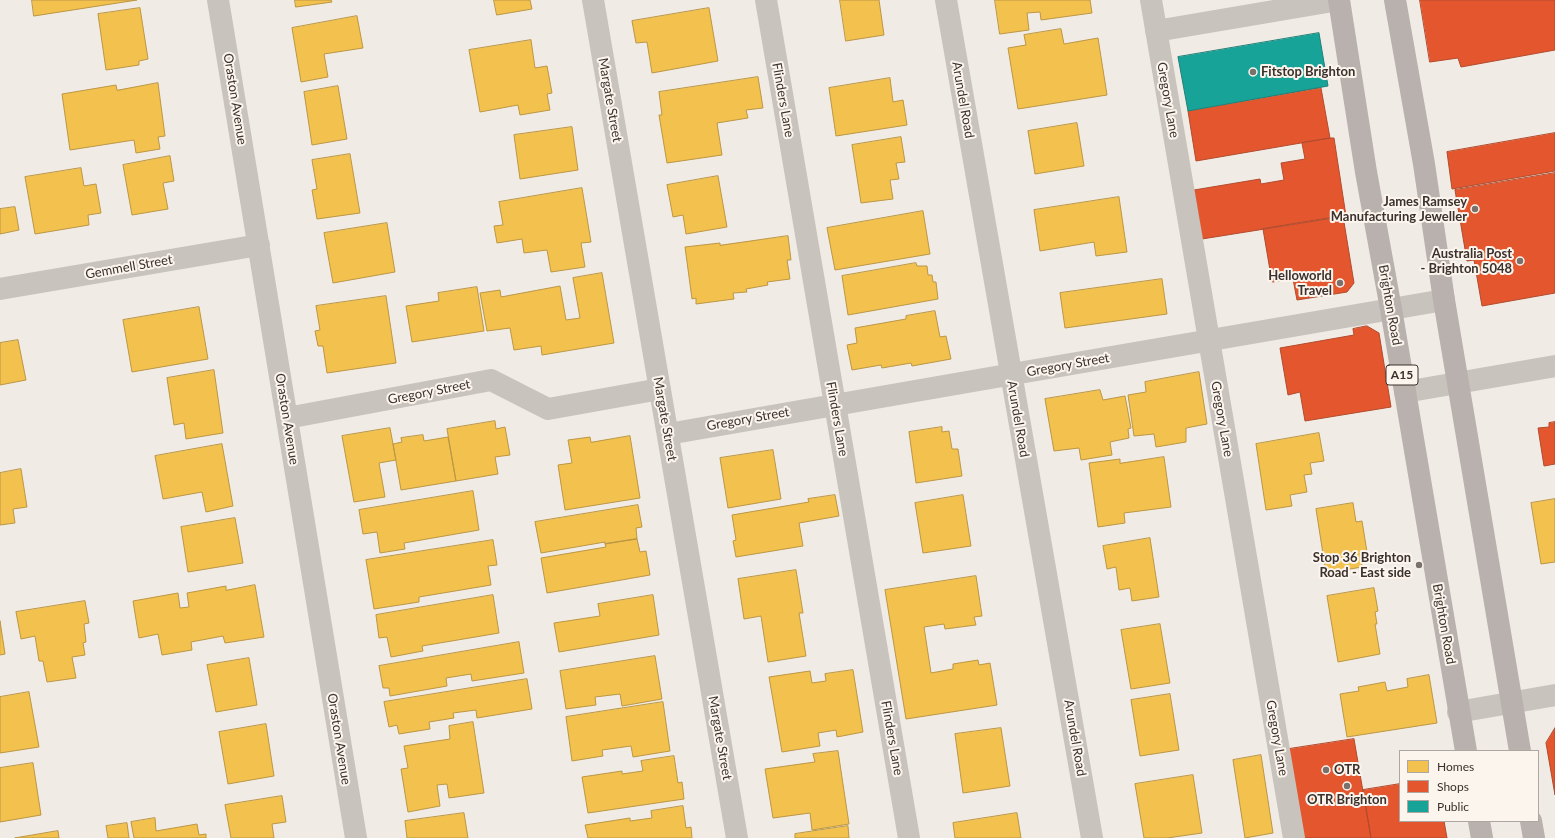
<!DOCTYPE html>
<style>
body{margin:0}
#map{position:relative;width:1555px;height:838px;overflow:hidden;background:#f0ebe5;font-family:Lato,sans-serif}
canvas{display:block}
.legend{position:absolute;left:1399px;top:750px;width:140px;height:72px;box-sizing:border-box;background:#fbf5ee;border:1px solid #aea6a0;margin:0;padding:5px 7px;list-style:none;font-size:12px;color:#3b302b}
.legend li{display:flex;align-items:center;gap:8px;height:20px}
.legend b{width:20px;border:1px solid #aea6a0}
</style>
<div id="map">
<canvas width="1555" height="838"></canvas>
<ul class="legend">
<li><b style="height:11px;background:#f2c14e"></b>Homes</li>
<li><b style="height:11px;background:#e4572e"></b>Shops</li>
<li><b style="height:11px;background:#17a398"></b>Public</li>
</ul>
</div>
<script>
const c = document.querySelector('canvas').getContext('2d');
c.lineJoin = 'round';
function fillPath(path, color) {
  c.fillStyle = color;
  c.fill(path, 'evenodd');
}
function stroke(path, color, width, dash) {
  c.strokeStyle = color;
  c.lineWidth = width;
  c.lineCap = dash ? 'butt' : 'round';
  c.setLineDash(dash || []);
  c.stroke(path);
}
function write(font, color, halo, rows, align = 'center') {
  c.font = font + ' Lato,sans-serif';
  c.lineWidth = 4;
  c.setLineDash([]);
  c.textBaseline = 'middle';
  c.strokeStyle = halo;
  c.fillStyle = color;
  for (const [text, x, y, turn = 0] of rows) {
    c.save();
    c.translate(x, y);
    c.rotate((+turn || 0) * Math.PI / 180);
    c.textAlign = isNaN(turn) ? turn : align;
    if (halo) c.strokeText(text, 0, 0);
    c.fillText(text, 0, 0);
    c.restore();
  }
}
const homes = new Path2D(`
 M32,0h105l-103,16z
 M295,0h36l1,2 -36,5z
 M494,0h36l2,9 -35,6z
 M840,0h39l5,35 -38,6z
 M995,0h95l2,13 -51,7 -1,-8 -13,1 2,17 -29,4z
 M140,8l8,51 -9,2v4l-33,5 -8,-56z
 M709,8l9,53 -66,12 -5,-31 -11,1 -4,-22z
 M357,16l6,32 -39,6 4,23 -27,5 -9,-54z
 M1061,29l3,15 34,-6 9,57 -89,14 -10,-61 18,-3 -2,-10z
 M531,40l4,28 12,-2 5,27 -5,1 3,16 -30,5 -2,-10 -38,7 -11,-62z
 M758,77l5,31 -17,2 2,8 -31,5 5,32 -55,8 -8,-48h3l-3,-23z
 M890,78l3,24 10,-2 4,25 -71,11 -7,-48z
 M158,83l7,53 -7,1 2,12 -24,4 -2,-13 -64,10 -8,-56 54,-9 1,5z
 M338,86l9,53 -35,6 -8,-53z
 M1077,123l7,43 -49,8 -7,-43z
 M572,127l6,43 -58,9 -6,-44z
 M901,137l4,25 -9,1 3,16 -9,1 3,19 -32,4 -9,-58z
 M350,154l10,59 -43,6 -5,-29 5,-1 -5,-29z
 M170,156l4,25 -11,2 5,26 -36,6 -9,-50z
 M81,168l3,18 12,-2 5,29 -13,2 1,10 -54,9 -10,-57z
 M718,176l9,51 -41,7 -3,-19 -10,2 -6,-32z
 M582,188l9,54 -10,1 4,24 -34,5 -4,-22 -23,3 -2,-14 -25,4 -3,-17 9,-1 -4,-23z
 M1119,197l8,55 -31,4 -2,-14 -54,9 -6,-41z
 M15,207l4,23 -19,4v-25z
 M923,211l7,43 -95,16 -8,-42z
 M387,223l8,49 -62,11 -9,-50z
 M788,236l3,24h-4l3,19 -23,3 1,3 -22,4 1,3 -14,1 1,6 -38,5v-6l-4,1 -7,-52 35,-4v2z
 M916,263l1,3h10l1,9h4l1,7h3l2,17 -90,16 -6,-39z
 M602,273l12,70 -72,12 -1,-9 -27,4 -4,-22 -23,3 -7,-38 20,-3 1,7 59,-11 6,34 14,-2 -7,-40z
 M1162,279l5,35 -102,14 -5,-35z
 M477,287l7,44 -72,11 -6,-36 33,-5 -1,-8z
 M386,296l10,67 -69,10 -4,-27h-5l-3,-15 5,-1 -4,-24z
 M199,307l9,52 -76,13 -9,-52z
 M935,311l5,26 6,-1 5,23 -39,7 -1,-3 -29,5 -1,-3 -29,5 -5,-25 10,-2 -2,-15 51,-9v-3z
 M18,340l8,40 -26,5v-42z
 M214,370l9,63 -37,6 -2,-16 -10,2 -7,-47z
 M1199,372l8,52 -21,4v14l-30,5 -2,-13 -20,2 -6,-41 18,-3 -1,-10z
 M1100,390l3,10 22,-4 6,32 -3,1 1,9 -19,4 2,13 -31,5 -2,-12 -25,3 -9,-52z
 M495,421l1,8 9,-2 5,28 -15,2 3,17 -42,7 -9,-52z
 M942,427v5l7,-1 3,18h6l4,27 -46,7 -7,-51z
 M390,428l6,32 -17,3 6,34 -31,5 -12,-66z
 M1319,433l5,28 -14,2 2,11 -8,1 3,17 -17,3 2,11 -26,4 -10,-66z
 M423,435l1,6 24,-4 8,44 -55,9 -8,-46 9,-2 -1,-4z
 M630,436l10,62 -75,12 -7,-45 14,-2 -4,-23 22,-3 1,5z
 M222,444l11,62 -27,6 -4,-20 -39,7 -8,-43z
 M773,450l8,49 -53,9 -8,-50z
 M1164,457l7,50 -47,6 1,10 -27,4 -9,-64 31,-4v4z
 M21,469l6,38 -14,2 2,14 -15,2v-52z
 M473,491l6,39 -75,13 1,6 -25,4 -3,-21 -14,2 -4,-24z
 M835,495l4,21 -40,7 4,23 -67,11 -3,-16 3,-1 -4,-25 77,-13 -1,-3z
 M963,495l8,51 -48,7 -8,-50z
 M1555,499v63l-14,2 -10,-61z
 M1353,503l3,19 6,-1 5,31 -7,1 2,14 -36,6 -10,-64z
 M638,505l4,22 -6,1 1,11 -32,5v-2l-64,11 -6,-31z
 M235,518l8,45 -55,9 -7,-45z
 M1150,538l9,59 -27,4 -2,-13 -11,2 -3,-23 -9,2 -4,-23z
 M637,539l3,13 6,-1 4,24 -103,18 -6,-35 65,-11 -1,-3z
 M493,540l4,25 -9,1 3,19 -72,12v5l-45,7 -8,-49z
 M796,570l7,43h-4l7,43 -38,6 -7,-46 -17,3 -6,-40z
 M976,576l6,40 -8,1 2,8 -31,4 -1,-5 -20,3 7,46 22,-4v-5l25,-4 1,5 11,-2 7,42 -91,14 -21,-129z
 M255,585l9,52 -39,6 -2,-7 -32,6 1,8 -30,5 -4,-21 -19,4 -6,-37 45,-8 2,15 9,-1 -2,-14 39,-7v4z
 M1374,588l4,23 -3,1 2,12h-2l5,30 -42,8 -11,-66z
 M493,595l6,38 -77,13 1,5 -32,6 -4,-20 -8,1 -3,-23z
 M653,595l6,40 -100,17 -5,-29 46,-7 -2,-12z
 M85,601l4,22 -5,1 2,18 -3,1 2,12 -13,2 4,21 -29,4 -4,-21h-4l-4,-25 -14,3 -5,-27z
 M0,621l5,33 -5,1z
 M1160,624l10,59 -39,6 -10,-59z
 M519,642l5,31 -52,8 -1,-7 -25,4 1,8 -57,10 -1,-8h-6l-4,-22z
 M655,656l7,43 -40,7 -2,-12 -25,3 1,8 -30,4 -6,-38z
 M249,658l8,47 -41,7 -9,-47z
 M853,670l10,62 -26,5 -1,-7 -18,3 2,13 -38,6 -13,-75 41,-6 2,12 14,-2 -1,-7z
 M1429,675l8,48 -90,14 -7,-43 19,-3 -1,-4 27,-5 2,9 21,-4 -1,-8z
 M527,679l5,30 -55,9 -1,-8 -23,3 1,5 -25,4 1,7 -31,5 -2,-9 -8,2 -5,-25z
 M29,692l10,55 -39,6v-56z
 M1170,694l9,56 -39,6 -9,-56z
 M663,702l7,49 -37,6 -2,-11 -29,4 1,6 -31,5 -6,-44z
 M473,722l11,71 -35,5 -2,-14 -10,1 3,21 -32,6 -7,-43 7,-1 -4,-22 46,-7 -1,-13z
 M266,724l8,52 -46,8 -9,-52z
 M1001,728l9,58 -47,7 -8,-59z
 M838,751l11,73 -37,6 -2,-17 -37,5 -8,-49 50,-7 -2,-8z
 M1261,755l12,78 -28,5 -12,-78z
 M674,756l4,27 4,-1 2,17 -96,14 -6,-36 40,-6v3l21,-3 -2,-10z
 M33,763l8,52 -41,7v-54z
 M1193,775l9,58 -35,5h-23l-9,-54z
 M282,796l4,26 -14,2 2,14h-43l-6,-33z
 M683,806l3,22 5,-1 1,11h-104l-3,-13 45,-7v3l22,-3 -1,-7z
 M464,813l4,25h-61l-2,-17z
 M1017,813l4,25h-66l-2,-15z
 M155,818l1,13 41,-7 2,11 7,-1v4h-72l-3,-16z
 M127,823l2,15h-21l-2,-12z
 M848,826l1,12h-54v-4z
 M58,831l1,7h-44z`);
fillPath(homes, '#f2c14e');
stroke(homes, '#bb9644', 1);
const shops = new Path2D(`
 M1420,0h135v50l-94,17 -3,-9 -28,4z
 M1321,88l9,50 -134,23 -8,-50z
 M1555,133v38l-103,18 -5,-37z
 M1330,138h4l12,78 -144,23 -8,-49 66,-11 1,5 23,-4 -3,-17 24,-4 -3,-16z
 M1555,173v120l-73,13 -8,-46 -7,1 -12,-71z
 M1343,216l11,67 -7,9 -50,8 -4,-21 -21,3 -9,-53z
 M1367,326l12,7 12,74 -86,14 -5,-29 -12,3 -8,-47 74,-13 -1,-6z
 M1555,422v42l-11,2 -6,-38 11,-1v-4z
 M1555,728v67l-9,-52z
 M1354,739l17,99h-68l-14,-89z
 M1400,784v37h44l3,17h-76l-8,-48z`);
fillPath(shops, '#e4572e');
stroke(shops, '#b14b2d', 1);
const public = new Path2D(`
 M1319,33l9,53 -140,25 -10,-54z`);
fillPath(public, '#17a398');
stroke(public, '#228077', 1);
stroke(new Path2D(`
 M218,0l138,838
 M593,0l144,838
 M766,0l143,838
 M946,0l146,838
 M1151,0l143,838
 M1156,31l183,-31
 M0,289l259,-44
 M1405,392l150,-26
 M287,418l204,-38 57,29 112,-20
 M668,434c258,-47 518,-88 776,-134
 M1458,712l97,-17`), '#c9c3be', 22);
stroke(new Path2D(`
 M1339,0l27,172 25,137 75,442
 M1395,0l29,164 20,136 76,451
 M1479,821l3,17
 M1531,821l3,17`), '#b8b1ad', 22);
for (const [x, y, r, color] of [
 [1253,72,4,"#7a716c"],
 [1475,209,4,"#7a716c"],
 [1520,261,4,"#7a716c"],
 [1340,283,4,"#7a716c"],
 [1419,565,4,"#7a716c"],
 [1326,770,4,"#7a716c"],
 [1347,786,4,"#7a716c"]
]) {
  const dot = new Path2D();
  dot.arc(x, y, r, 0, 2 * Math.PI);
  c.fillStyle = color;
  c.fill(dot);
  stroke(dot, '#fbf5ee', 1.5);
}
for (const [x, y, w] of [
 [1402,375,32]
]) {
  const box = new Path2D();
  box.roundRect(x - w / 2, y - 10, w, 20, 3);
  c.fillStyle = '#fbf5ee';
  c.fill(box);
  stroke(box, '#3b302b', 1);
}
write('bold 12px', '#3b302b', null, [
 ["A15",1402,375]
]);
write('bold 13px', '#3b302b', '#fbf5ee', [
 ["Fitstop Brighton",1261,72,"left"],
 ["James Ramsey",1467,202],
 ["Manufacturing Jeweller",1467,217],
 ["Australia Post",1512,254],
 ["- Brighton 5048",1512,269],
 ["Helloworld",1332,276],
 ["Travel",1332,291],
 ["Stop 36 Brighton",1411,558],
 ["Road - East side",1411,573],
 ["OTR",1334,770,"left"],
 ["OTR Brighton",1347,800,"center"]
], 'right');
write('13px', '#3b302b', '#fbf5ee', [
 ["Oraston Avenue",235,99,81],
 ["Margate Street",610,100,80],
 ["Flinders Lane",783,100,80],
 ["Arundel Road",963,100,80],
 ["Gregory Lane",1168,100,80],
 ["Gemmell Street",129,267,-10],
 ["Brighton Road",1390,305,80],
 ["Gregory Street",1068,365,-10],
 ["Gregory Street",429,392,-11],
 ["Oraston Avenue",287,419,81],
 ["Margate Street",665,419,80],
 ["Gregory Street",748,419,-10],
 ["Flinders Lane",837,419,80],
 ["Arundel Road",1018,419,80],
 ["Gregory Lane",1222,419,80],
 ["Brighton Road",1444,624,80],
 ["Margate Street",720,738,80],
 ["Flinders Lane",892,738,80],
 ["Arundel Road",1075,738,80],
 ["Gregory Lane",1277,738,80],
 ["Oraston Avenue",339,739,81]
]);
</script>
